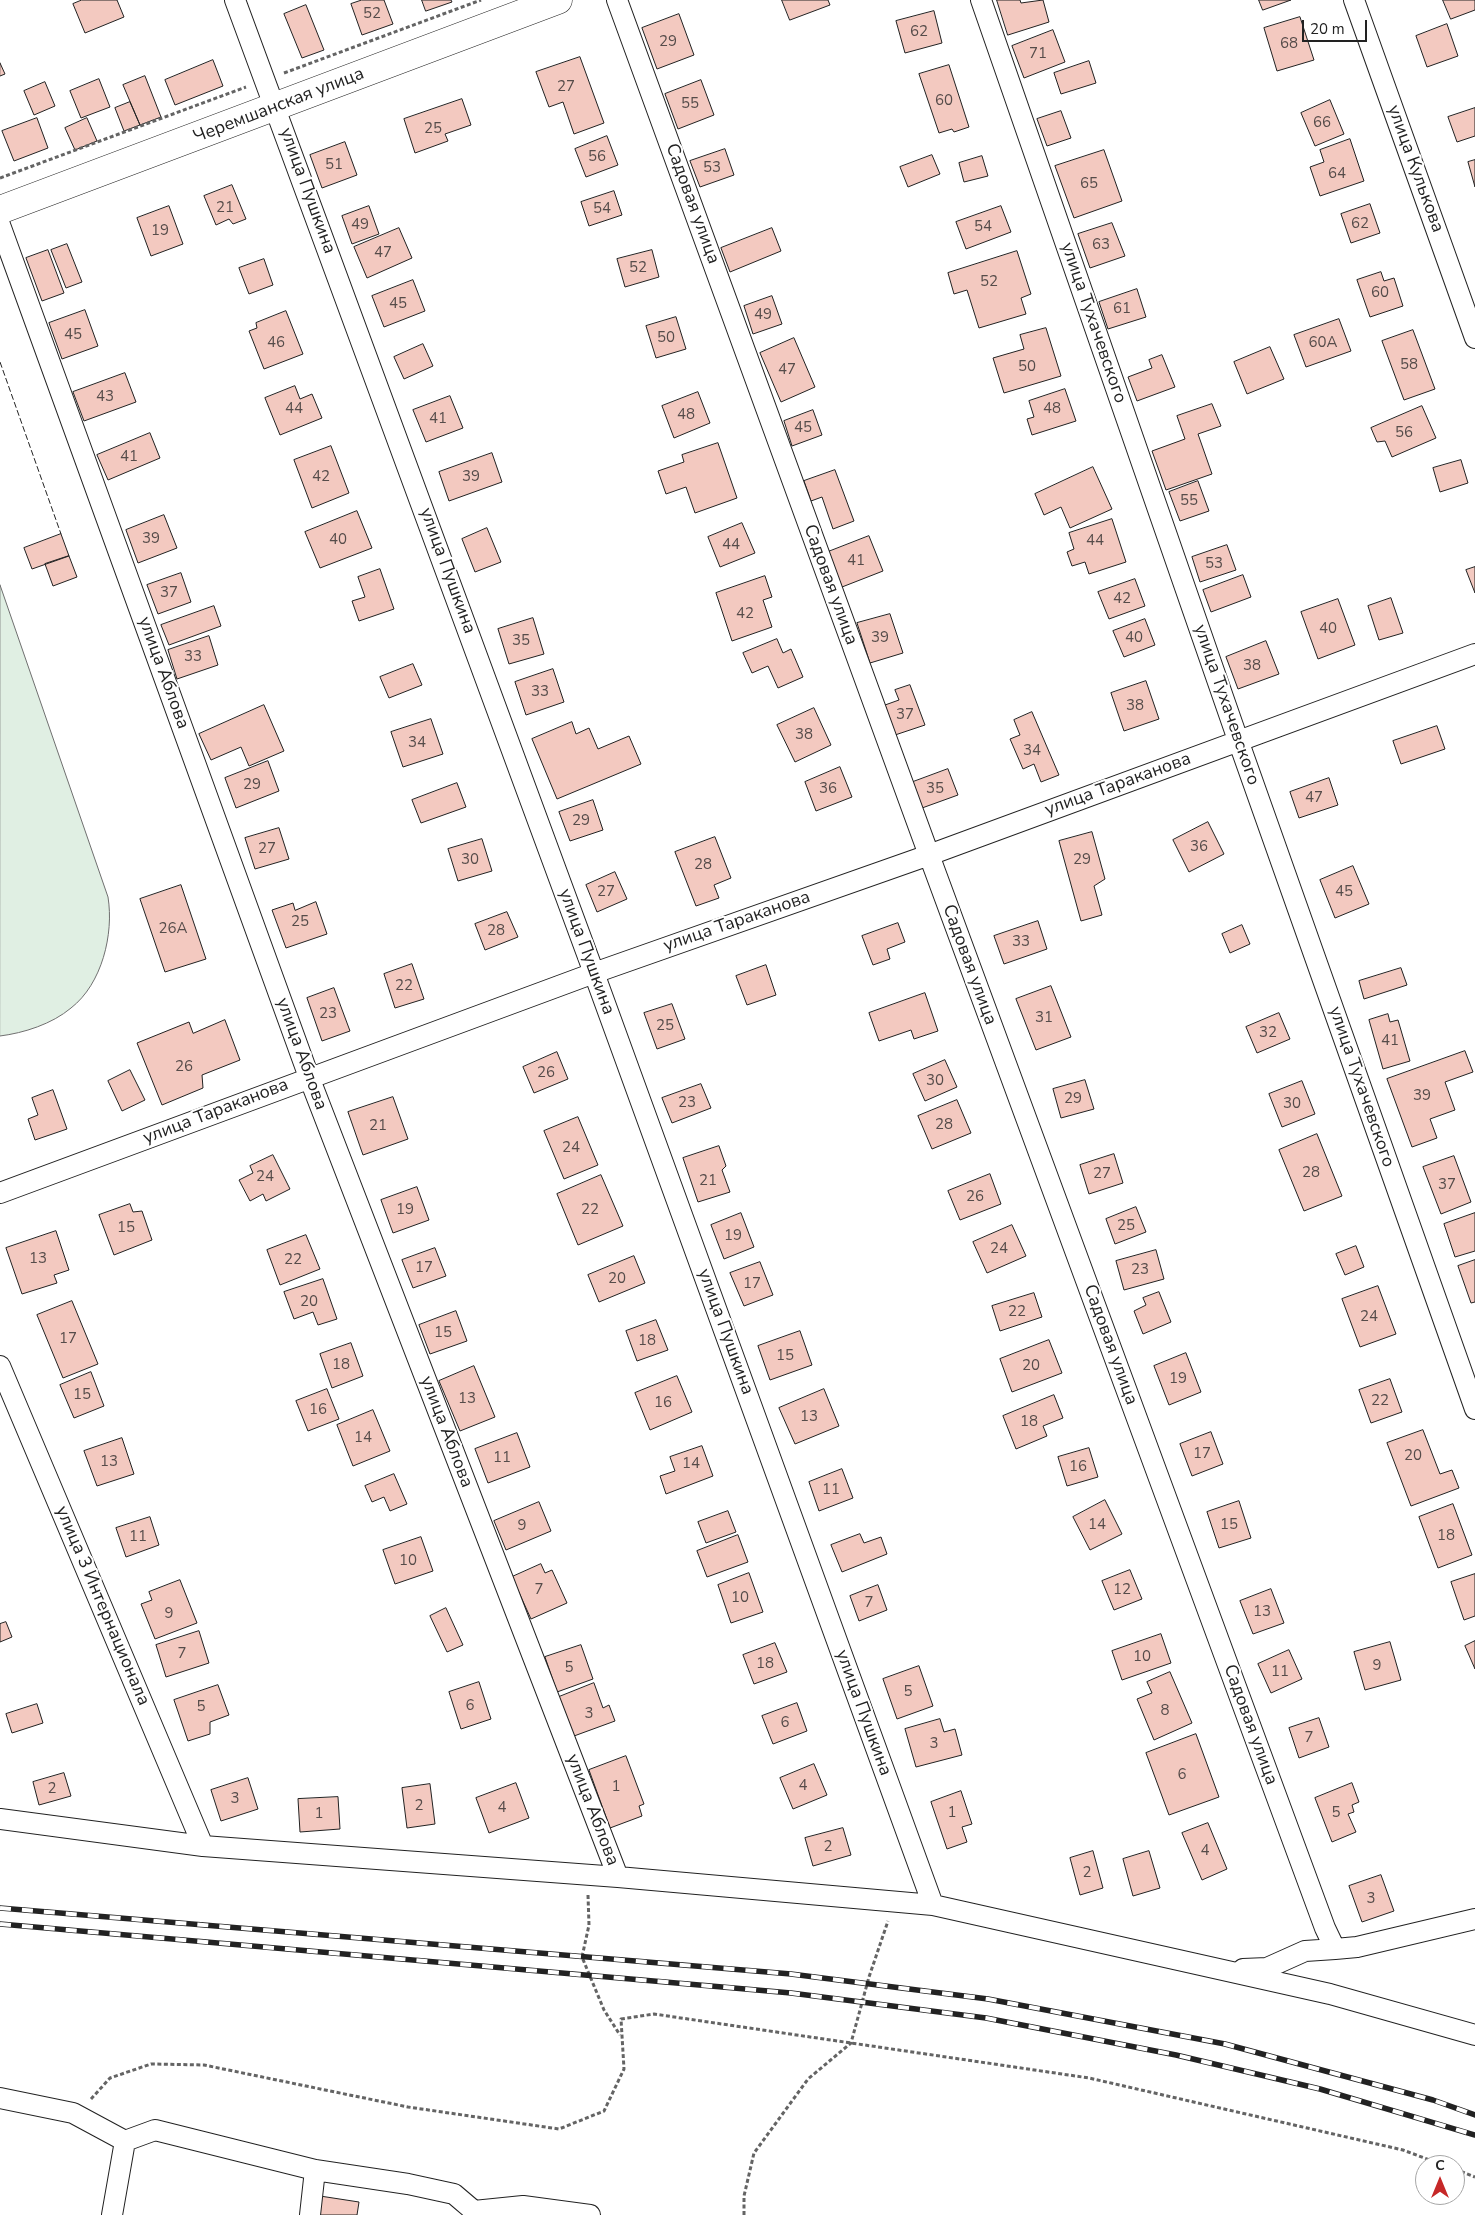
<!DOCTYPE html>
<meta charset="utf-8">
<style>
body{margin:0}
#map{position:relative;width:1475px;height:2215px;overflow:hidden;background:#fff;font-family:"Nunito Sans",sans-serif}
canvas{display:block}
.north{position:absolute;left:1415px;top:2155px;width:50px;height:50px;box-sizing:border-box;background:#fff;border:1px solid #a7a7a7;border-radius:50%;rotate:0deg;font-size:14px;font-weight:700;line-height:20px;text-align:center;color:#222}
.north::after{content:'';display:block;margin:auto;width:18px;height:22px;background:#c62828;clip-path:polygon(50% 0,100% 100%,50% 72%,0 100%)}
.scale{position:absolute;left:1302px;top:20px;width:65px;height:22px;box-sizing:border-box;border:2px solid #222;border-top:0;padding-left:6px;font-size:15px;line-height:18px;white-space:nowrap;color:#222;-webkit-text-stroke:4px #fff;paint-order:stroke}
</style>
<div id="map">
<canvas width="1475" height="2215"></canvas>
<div class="north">С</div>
<div class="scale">20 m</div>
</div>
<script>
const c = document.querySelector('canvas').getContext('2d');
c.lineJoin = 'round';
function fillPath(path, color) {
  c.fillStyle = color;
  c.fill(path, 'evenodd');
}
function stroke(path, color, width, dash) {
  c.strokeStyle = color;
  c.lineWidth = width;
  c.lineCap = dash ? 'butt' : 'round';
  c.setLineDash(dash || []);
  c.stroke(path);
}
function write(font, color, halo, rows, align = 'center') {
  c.font = font + ' "Nunito Sans",sans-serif';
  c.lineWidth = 4;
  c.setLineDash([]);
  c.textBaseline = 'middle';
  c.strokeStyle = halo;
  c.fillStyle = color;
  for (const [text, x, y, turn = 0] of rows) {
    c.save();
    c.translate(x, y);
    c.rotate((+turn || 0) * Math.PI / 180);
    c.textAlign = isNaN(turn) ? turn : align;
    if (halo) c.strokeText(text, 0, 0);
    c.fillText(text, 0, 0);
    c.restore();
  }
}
const green = new Path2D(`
 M0,585l108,312c6,37 -6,87 -37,111 -19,16 -47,25 -71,28z`);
fillPath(green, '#e0efe3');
stroke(green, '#6f6f6f', 1);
const building = new Path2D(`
 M82,0h35l7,17 -39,16 -12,-29z
 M362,0h22l9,24 -31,11 -11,-31z
 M422,0h29l1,2 -26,9z
 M782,0h46l2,5 -40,15z
 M997,0h23l1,3 22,-3 6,22 -41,13z
 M1259,0h32l-28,10z
 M1443,0h32v10l-24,9z
 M306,5l18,45 -22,8 -18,-44z
 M934,11l8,32 -37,10 -9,-32z
 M679,14l15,41 -37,14 -15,-41z
 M1300,17l14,43 -37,11 -13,-43z
 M1447,24l11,32 -31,11 -11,-31z
 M1053,30l12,32 -41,16 -12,-32z
 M580,57l24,66 -30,11 -11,-32 -14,5 -13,-35z
 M213,60l10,26 -48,19 -10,-25z
 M1089,61l7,22 -35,11 -7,-21z
 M0,63l5,11 -5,2z
 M949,65l20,62 -15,5 -2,-3 -13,4 -20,-59z
 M145,76l16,41 -21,8 -17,-40z
 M99,79l11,28 -29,11 -11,-27z
 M701,80l13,35 -36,14 -13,-35z
 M45,82l10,24 -21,9 -10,-24z
 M462,99l9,26 -26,9 3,7 -33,12 -11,-34z
 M1330,100l14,34 -29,12 -14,-33z
 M130,102l10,23 -16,6 -9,-23z
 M1475,108v28l-18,6 -9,-25z
 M1061,111l10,27 -24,8 -10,-27z
 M37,118l11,30 -34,13 -12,-30z
 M87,118l10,23 -22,9 -10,-22z
 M607,136l11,29 -32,12 -11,-28z
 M1350,139l14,42 -44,15 -10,-29 14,-5 -4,-12z
 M345,142l12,33 -35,13 -12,-33z
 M725,149l9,26 -34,12 -10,-26z
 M1104,150l18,51 -48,17 -19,-52z
 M932,155l8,19 -32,13 -8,-20z
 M982,156l6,20 -24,6 -5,-19z
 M1475,160v27l-7,-25z
 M232,185l14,34 -13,5 -4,-5 -13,6 -12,-29z
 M614,191l8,24 -33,11 -8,-24z
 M1370,204l10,29 -29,10 -10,-29z
 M169,206l14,38 -32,12 -14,-38z
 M369,206l10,28 -27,10 -10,-28z
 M1001,206l10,26 -45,17 -10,-27z
 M1112,223l13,33 -35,12 -12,-34z
 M399,228l13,30 -45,20 -13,-31z
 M772,228l9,23 -51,21 -9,-24z
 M67,244l15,38 -16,6 -15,-38z
 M48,250l16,43 -22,8 -16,-43z
 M652,250l7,27 -34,10 -8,-28z
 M1017,251l14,43 -10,4 5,16 -47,14 -12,-38 -13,4 -6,-21z
 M264,259l9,26 -24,9 -10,-26z
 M1381,272l3,9 10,-3 9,28 -33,11 -13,-37z
 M413,280l12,31 -41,16 -12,-31z
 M1137,289l9,28 -38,12 -9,-27z
 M772,296l10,28 -29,10 -9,-28z
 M85,310l13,36 -36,13 -13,-36z
 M286,311l17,43 -39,15 -15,-38 8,-3 -1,-5z
 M676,317l10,32 -30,9 -10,-32z
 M1339,319l12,32 -45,16 -12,-32z
 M1046,328l15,48 -57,17 -11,-35 31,-9 -4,-14z
 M1413,330l22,59 -31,11 -22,-59z
 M794,338l21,49 -34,15 -21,-49z
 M423,344l10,22 -29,13 -10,-22z
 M1270,347l14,32 -37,15 -13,-32z
 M1162,355l13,32 -38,14 -9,-24 24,-9 -3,-8z
 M125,373l11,29 -52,19 -11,-29z
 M295,386l5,13 12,-5 10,24 -42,17 -15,-37z
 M1065,389l11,32 -44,14 -5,-16 7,-2 -5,-16z
 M698,392l12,31 -36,15 -12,-32z
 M450,396l13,32 -37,14 -13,-32z
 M1212,404l9,22 -23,8 14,40 -46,16 -14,-39 33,-12 -8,-23z
 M1422,406l14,32 -44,19 -7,-16 -8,1 -6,-14z
 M813,410l9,25 -30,11 -8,-25z
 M150,433l10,25 -52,22 -11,-25z
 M718,443l19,55 -42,15 -9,-26 -20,7 -8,-23 26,-9 -2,-7z
 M331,446l18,47 -37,15 -18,-48z
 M492,453l10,29 -53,19 -10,-29z
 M1461,460l7,23 -28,9 -7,-24z
 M1093,467l19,42 -42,19 -9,-21 -17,8 -9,-21z
 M835,470l19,51 -21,8 -11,-32 -11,4 -7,-20z
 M1198,481l11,30 -29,10 -11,-29z
 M357,511l15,37 -52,20 -15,-36z
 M164,515l13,33 -39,15 -12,-33z
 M1112,519l14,43 -37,12 -4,-12 -13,4 -5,-14 7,-3 -5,-16z
 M742,523l13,30 -35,14 -12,-30z
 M487,528l14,34 -26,10 -13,-33z
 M61,534l8,22 -37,13 -8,-21z
 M869,536l14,35 -41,16 -14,-35z
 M1227,545l9,25 -36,12 -8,-25z
 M69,556l8,21 -24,9 -8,-22z
 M1475,567v26l-9,-23z
 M380,569l14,40 -35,12 -7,-20 13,-4 -7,-20z
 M181,573l10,29 -33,12 -11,-29z
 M1243,575l8,22 -40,15 -8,-22z
 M765,576l7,21 -9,3 9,27 -40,14 -16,-48z
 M1135,579l10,27 -36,13 -11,-27z
 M1391,598l12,35 -24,7 -11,-34z
 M1338,599l17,46 -37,14 -17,-47z
 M214,606l7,20 -52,19 -8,-20z
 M890,614l13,39 -33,10 -13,-40z
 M533,618l11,36 -35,10 -11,-35z
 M1145,619l10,26 -31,12 -11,-26z
 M209,636l9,29 -41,14 -9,-29z
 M777,639l6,14 8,-4 12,28 -25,11 -10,-22 -16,7 -9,-20z
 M1266,641l13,33 -41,15 -12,-32z
 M413,664l9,21 -33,13 -9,-21z
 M553,669l11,33 -38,13 -11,-33z
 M1146,681l13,38 -35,12 -13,-38z
 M910,685l15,40 -30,10 -10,-30 14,-5 -4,-10z
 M264,705l20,46 -35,15 -8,-19 -30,13 -12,-26z
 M814,708l17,37 -36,17 -18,-37z
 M1032,712l27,63 -18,7 -7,-18 -11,5 -13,-30 10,-4 -6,-15z
 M431,719l12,35 -40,13 -12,-35z
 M572,722l4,12 13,-6 9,21 31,-13 12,28 -84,35 -25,-60z
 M1437,726l8,23 -44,15 -8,-23z
 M268,761l11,30 -43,17 -11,-30z
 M840,767l12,30 -36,14 -11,-29z
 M948,769l10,26 -36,13 -9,-26z
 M1329,778l9,27 -39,13 -9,-26z
 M457,783l9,24 -45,16 -9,-23z
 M593,800l10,30 -33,11 -11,-29z
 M1208,822l16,32 -35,18 -16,-32z
 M279,828l10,31 -34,10 -10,-31z
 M1092,832l13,47 -11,7 8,29 -21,6 -22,-80z
 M715,837l16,41 -17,7 5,13 -23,8 -21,-54z
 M482,839l10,32 -34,10 -10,-32z
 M1353,866l16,38 -34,14 -15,-38z
 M615,872l12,27 -30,13 -11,-27z
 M181,885l25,74 -41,13 -25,-73z
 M316,902l11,32 -41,14 -14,-38 21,-7 2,7z
 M507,912l11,25 -33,13 -10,-26z
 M1038,921l9,28 -43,15 -10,-28z
 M898,923l7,19 -18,7 3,10 -17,6 -11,-29z
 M1242,925l8,19 -20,9 -8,-19z
 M412,964l12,35 -29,9 -11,-34z
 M766,965l10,30 -29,10 -11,-29z
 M1401,968l6,17 -43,14 -5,-18z
 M1051,986l20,51 -35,13 -20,-51z
 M334,988l16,43 -28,10 -15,-43z
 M925,993l13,38 -24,8 -3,-9 -32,11 -10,-28z
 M672,1004l13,35 -28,10 -13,-36z
 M1279,1013l11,26 -33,14 -11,-26z
 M1388,1014l2,8 8,-2 12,41 -27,8 -14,-49z
 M225,1020l15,40 -38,15 1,13 -41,17 -25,-62 52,-21 4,11z
 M1465,1051l8,21 -28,10 10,28 -25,9 7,19 -25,9 -25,-68z
 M557,1052l11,27 -34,14 -11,-26z
 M945,1060l12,27 -32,14 -12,-27z
 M130,1070l15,30 -23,11 -14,-30z
 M1085,1080l9,29 -33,9 -8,-29z
 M1302,1081l13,33 -33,13 -13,-33z
 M701,1084l10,24 -39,15 -10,-25z
 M53,1090l14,39 -32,11 -7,-21 10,-4 -6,-17z
 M393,1097l15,42 -45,16 -15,-43z
 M957,1100l14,33 -39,16 -14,-33z
 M578,1117l20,48 -34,14 -20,-48z
 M1317,1134l25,62 -38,15 -25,-61z
 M719,1146l7,20 -4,4 8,22 -32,10 -15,-44z
 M1114,1154l9,29 -34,11 -9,-29z
 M273,1155l17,34 -24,12 -3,-7 -13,7 -11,-21 14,-7 -3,-7z
 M1454,1156l17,46 -30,12 -18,-47z
 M990,1174l11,30 -41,16 -12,-29z
 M601,1175l22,51 -45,19 -21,-51z
 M417,1187l12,33 -36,13 -12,-33z
 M130,1204l3,8 9,-1 10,29 -38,15 -15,-40z
 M1136,1207l10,25 -31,12 -9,-25z
 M741,1213l13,34 -30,12 -13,-34z
 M1475,1213v38l-20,6 -11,-33z
 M1012,1225l14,31 -39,17 -14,-31z
 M56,1231l13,39 -15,5 3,8 -35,11 -16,-46z
 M306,1235l14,34 -40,16 -13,-35z
 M1356,1246l8,21 -19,8 -9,-21z
 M435,1248l11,28 -33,12 -11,-28z
 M1156,1250l8,29 -40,11 -8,-29z
 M634,1256l11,27 -46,19 -11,-27z
 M1475,1260v42l-4,1 -13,-37z
 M760,1262l13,33 -29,11 -14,-33z
 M323,1279l14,40 -19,6 -5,-13 -19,7 -10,-27z
 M1378,1286l18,48 -36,13 -18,-48z
 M1159,1292l12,30 -28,12 -9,-23 12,-6 -3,-7z
 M1034,1293l8,24 -42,14 -8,-25z
 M72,1301l26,63 -35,14 -26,-63z
 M456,1311l11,30 -37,13 -11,-29z
 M656,1320l12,30 -31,11 -11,-30z
 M800,1331l12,34 -42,15 -12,-34z
 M1049,1340l13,33 -50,19 -12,-33z
 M351,1343l12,33 -31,12 -12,-34z
 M1186,1353l15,39 -32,13 -15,-39z
 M474,1366l21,51 -35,14 -21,-50z
 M91,1372l13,34 -30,12 -14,-33z
 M677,1376l15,36 -42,18 -15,-37z
 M1390,1379l12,33 -31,11 -12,-33z
 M327,1389l12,30 -31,12 -12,-30z
 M824,1389l15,37 -44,18 -16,-36z
 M1054,1395l9,23 -20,8 4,10 -31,13 -13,-33z
 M373,1410l17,41 -37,15 -16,-41z
 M1423,1430l17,44 12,-4 7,18 -48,18 -24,-63z
 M1211,1432l12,32 -31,12 -12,-32z
 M517,1433l13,34 -42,16 -13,-34z
 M122,1438l12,36 -37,12 -13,-35z
 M702,1446l11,30 -47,18 -6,-18 15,-5 -5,-14z
 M1089,1448l9,29 -31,9 -9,-29z
 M842,1469l11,29 -34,13 -10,-29z
 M394,1474l13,30 -17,7 -6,-14 -12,5 -7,-16z
 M1105,1500l17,34 -32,16 -17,-33z
 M1239,1501l12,37 -32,10 -12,-36z
 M539,1502l12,29 -45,19 -12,-29z
 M1453,1504l19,51 -34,13 -19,-51z
 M728,1511l8,21 -30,11 -8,-21z
 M150,1517l9,28 -33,12 -10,-29z
 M860,1534l4,9 17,-6 6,17 -45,18 -11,-27z
 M738,1535l10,27 -41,15 -10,-26z
 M421,1537l12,34 -38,13 -12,-34z
 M541,1564l4,9 7,-3 15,33 -36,16 -19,-42z
 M1130,1570l12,29 -28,11 -12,-29z
 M749,1573l14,39 -32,11 -13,-38z
 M1475,1574v42l-11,4 -13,-38z
 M180,1580l17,43 -42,16 -14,-35 11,-4 -3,-8z
 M878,1585l9,25 -28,11 -9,-25z
 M1271,1589l13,34 -31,11 -13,-33z
 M446,1608l17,37 -16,7 -17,-36z
 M6,1622l6,15 -12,5v-18z
 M199,1631l10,32 -43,14 -10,-32z
 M1161,1634l10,29 -49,17 -10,-29z
 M1475,1641v28l-10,-23z
 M1390,1642l11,38 -36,10 -11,-38z
 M775,1643l12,29 -33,12 -11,-29z
 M581,1645l12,34 -36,13 -12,-35z
 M1289,1650l13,29 -31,14 -13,-29z
 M919,1666l14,40 -36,13 -14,-40z
 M1170,1672l22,51 -38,17 -17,-41 15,-6 -5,-11z
 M479,1682l12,37 -30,10 -12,-37z
 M594,1683l9,25 6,-3 6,16 -41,15 -15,-39z
 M218,1685l11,30 -19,7v12l-22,7 -14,-41z
 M797,1703l10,28 -34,13 -11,-28z
 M37,1704l6,19 -31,10 -6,-19z
 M1319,1718l10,29 -30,11 -10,-30z
 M940,1719l4,13 11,-3 7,26 -46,12 -11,-38z
 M1196,1734l23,63 -50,18 -23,-62z
 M626,1756l18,48 -5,2 3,10 -32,12 -21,-58z
 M814,1764l13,31 -34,14 -13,-31z
 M64,1773l7,23 -32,9 -6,-23z
 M248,1778l10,31 -37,12 -10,-31z
 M516,1783l13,35 -40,15 -13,-35z
 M1352,1783l7,19 -7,3 2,7 -6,2 8,18 -24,10 -17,-44z
 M430,1784l5,40 -28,4 -5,-40z
 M961,1791l11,33 -10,3 5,15 -20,7 -16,-47z
 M338,1797l2,32 -40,3 -2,-33z
 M1208,1823l19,46 -25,11 -20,-47z
 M843,1828l8,27 -38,11 -8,-28z
 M1093,1851l10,37 -23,7 -10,-37z
 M1149,1851l11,37 -27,8 -10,-37z
 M1381,1875l13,36 -32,11 -13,-36z
 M320,2196l39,6 -2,13h-40z`);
fillPath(building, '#f3c9c0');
stroke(building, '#222', 1);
const minor = new Path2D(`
 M235,0l359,973 339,932
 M617,0l312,855 396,1073 10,21 22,-2 118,-28
 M981,0l257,740 237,669
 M1354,0l121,338
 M0,225l309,852 309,800
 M0,1193l594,-220 335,-118 546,-201
 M0,1366l203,480
 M0,1819l203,27 415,31 315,28 397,89 145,41
 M1243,1969l24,-1 38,-17 30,-2
 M0,2098l73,15 52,28 -13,74
 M125,2141l30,-11 160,40 93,14 46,10 20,17 49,-5 67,9
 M310,2215l5,-45`);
const secondary = new Path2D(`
 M0,210l558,-210`);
stroke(minor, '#222', 22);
stroke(secondary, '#222', 29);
stroke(new Path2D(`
 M284,73l197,-73
 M0,178l246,-91
 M588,1895l1,30 -7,32 22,53 16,25
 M91,2099l19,-21 41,-14 53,1 204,42 151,22 45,-18 20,-42 -3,-50 33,-5 435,64 314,72 40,15
 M1455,2169l20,8
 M744,2215v-19l10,-43 54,-74 43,-36 18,-66 19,-56`), '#646464', 3, [4, 2.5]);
stroke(minor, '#fff', 20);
stroke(secondary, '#fff', 28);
const rail = new Path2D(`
 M0,1908l791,66 197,25 237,45 208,56 42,15
 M0,1924l791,69 195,25 190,37 144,34 155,46`);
stroke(rail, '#222', 5.5);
stroke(rail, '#fff', 4, [11]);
stroke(new Path2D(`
 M0,362l61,172`), '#222', 1, [6, 2.5]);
write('15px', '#564c4a', null, [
 ["52",372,14],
 ["62",919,32],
 ["29",668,42],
 ["68",1289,44],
 ["71",1038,54],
 ["27",566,87],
 ["60",944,101],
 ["55",690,104],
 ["66",1322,123],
 ["25",433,129],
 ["56",597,157],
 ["51",334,165],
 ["53",712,168],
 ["64",1337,174],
 ["65",1089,184],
 ["21",225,208],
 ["54",602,209],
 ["62",1360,224],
 ["49",360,225],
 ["54",983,227],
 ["19",160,231],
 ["63",1101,245],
 ["47",383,253],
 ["52",638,268],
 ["52",989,282],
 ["60",1380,293],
 ["45",398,304],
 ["61",1122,309],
 ["49",763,315],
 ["45",73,335],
 ["50",666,338],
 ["46",276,343],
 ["60А",1323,343],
 ["58",1409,365],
 ["50",1027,367],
 ["47",787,370],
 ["43",105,397],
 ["44",294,409],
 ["48",1052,409],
 ["48",686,415],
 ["41",438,419],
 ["45",803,428],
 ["56",1404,433],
 ["41",129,457],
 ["42",321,477],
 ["39",471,477],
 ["55",1189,501],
 ["39",151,539],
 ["40",338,540],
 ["44",1095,541],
 ["44",731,545],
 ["41",856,561],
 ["53",1214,564],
 ["37",169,593],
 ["42",1122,599],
 ["42",745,614],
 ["40",1328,629],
 ["39",880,638],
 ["40",1134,638],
 ["35",521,641],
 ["33",193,657],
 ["38",1252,666],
 ["33",540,692],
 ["38",1135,706],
 ["37",905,715],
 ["38",804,735],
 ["34",417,743],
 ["34",1032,751],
 ["29",252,785],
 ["36",828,789],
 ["35",935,789],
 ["47",1314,798],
 ["29",581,821],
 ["36",1199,847],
 ["27",267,849],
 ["30",470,860],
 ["29",1082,860],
 ["28",703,865],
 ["27",606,892],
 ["45",1344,892],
 ["25",300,922],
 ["26А",173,929],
 ["28",496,931],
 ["33",1021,942],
 ["22",404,986],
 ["23",328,1014],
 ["31",1044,1018],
 ["25",665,1026],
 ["32",1268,1033],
 ["41",1390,1041],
 ["26",184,1067],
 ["26",546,1073],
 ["30",935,1081],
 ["39",1422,1096],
 ["29",1073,1099],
 ["23",687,1103],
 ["30",1292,1104],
 ["28",944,1125],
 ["21",378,1126],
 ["24",571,1148],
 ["28",1311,1173],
 ["27",1102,1174],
 ["24",265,1177],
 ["21",708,1181],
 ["37",1447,1185],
 ["26",975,1197],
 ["19",405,1210],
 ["22",590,1210],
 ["25",1126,1226],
 ["15",126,1228],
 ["19",733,1236],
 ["24",999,1249],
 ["13",38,1259],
 ["22",293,1260],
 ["17",424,1268],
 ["23",1140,1270],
 ["20",617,1279],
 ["17",752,1284],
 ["20",309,1302],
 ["22",1017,1312],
 ["24",1369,1317],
 ["15",443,1333],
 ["17",68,1339],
 ["18",647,1341],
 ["15",785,1356],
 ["18",341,1365],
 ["20",1031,1366],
 ["19",1178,1379],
 ["15",82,1395],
 ["13",467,1399],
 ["22",1380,1401],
 ["16",663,1403],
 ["16",318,1410],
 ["13",809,1417],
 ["18",1029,1422],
 ["14",363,1438],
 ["17",1202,1454],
 ["20",1413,1456],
 ["11",502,1458],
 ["13",109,1462],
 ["14",691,1464],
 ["16",1078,1467],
 ["11",831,1490],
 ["14",1097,1525],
 ["15",1229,1525],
 ["9",522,1526],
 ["18",1446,1536],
 ["11",138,1537],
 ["10",408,1561],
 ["7",539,1590],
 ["12",1122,1590],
 ["10",740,1598],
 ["7",869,1603],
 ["13",1262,1612],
 ["9",169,1614],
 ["7",182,1654],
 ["10",1142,1657],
 ["18",765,1664],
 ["9",1377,1666],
 ["5",569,1668],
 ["11",1280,1672],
 ["5",908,1692],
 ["6",470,1706],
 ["5",201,1707],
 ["8",1165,1711],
 ["3",589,1714],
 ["6",785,1723],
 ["7",1309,1738],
 ["3",934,1744],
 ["6",1182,1775],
 ["4",803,1786],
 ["1",616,1787],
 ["2",52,1789],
 ["3",235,1799],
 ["2",419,1806],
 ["4",502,1808],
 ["1",952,1813],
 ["5",1336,1813],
 ["1",319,1814],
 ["2",828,1847],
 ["4",1205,1851],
 ["2",1087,1873],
 ["3",1371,1899]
]);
write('18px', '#222', '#fff', [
 ["Черемшанская улица",279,106,-21],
 ["улица Кулькова",1415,169,70],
 ["улица Пушкина",307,191,70],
 ["Садовая улица",692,204,70],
 ["улица Тухачевского",1093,323,71],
 ["улица Пушкина",447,571,70],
 ["Садовая улица",830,585,70],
 ["улица Аблова",163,673,70],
 ["улица Тухачевского",1226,705,71],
 ["улица Тараканова",1118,785,-20],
 ["улица Тараканова",737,922,-19],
 ["улица Пушкина",586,952,70],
 ["Садовая улица",969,965,70],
 ["улица Аблова",301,1054,70],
 ["улица Тухачевского",1361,1087,71],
 ["улица Тараканова",216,1112,-21],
 ["улица Пушкина",725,1332,70],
 ["Садовая улица",1110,1345,70],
 ["улица Аблова",446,1432,69],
 ["улица 3 Интернационала",102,1606,67],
 ["улица Пушкина",863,1713,70],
 ["Садовая улица",1250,1725,70],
 ["улица Аблова",592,1810,69]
]);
</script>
